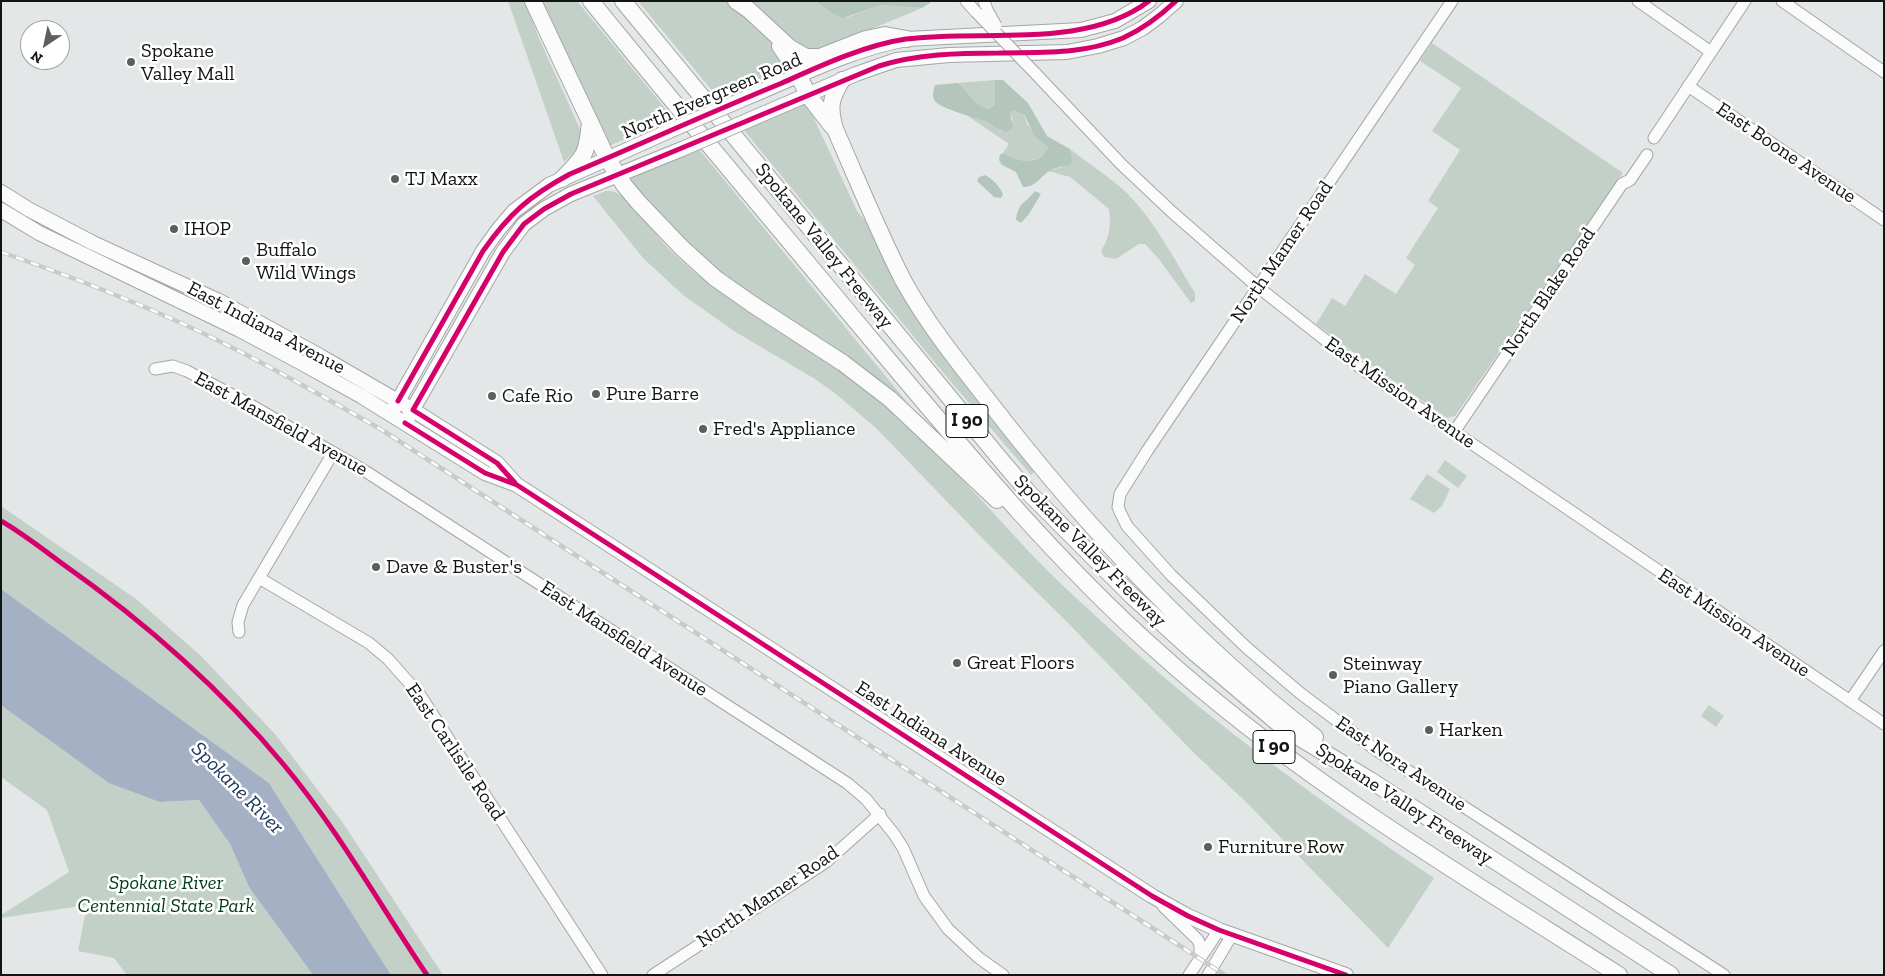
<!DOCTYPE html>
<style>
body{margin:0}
#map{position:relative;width:1885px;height:976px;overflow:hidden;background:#e4e7e8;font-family:"Zilla Slab",serif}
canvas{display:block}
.frame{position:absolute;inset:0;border:2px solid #131515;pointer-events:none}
.north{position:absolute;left:20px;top:20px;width:50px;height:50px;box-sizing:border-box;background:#fff;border:1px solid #a1a1a1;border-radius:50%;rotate:214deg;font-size:14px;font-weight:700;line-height:20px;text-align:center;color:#131515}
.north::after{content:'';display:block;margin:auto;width:18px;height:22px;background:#5c5e5f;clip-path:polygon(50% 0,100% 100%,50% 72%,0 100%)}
</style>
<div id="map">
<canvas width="1885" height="976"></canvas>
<div class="frame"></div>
<div class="north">N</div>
</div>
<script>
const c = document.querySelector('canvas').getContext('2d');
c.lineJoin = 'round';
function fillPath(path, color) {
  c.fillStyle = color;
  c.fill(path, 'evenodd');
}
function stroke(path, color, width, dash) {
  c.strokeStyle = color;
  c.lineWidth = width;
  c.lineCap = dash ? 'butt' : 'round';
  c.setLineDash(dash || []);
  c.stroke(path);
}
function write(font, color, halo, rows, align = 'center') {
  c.font = font + ' "Zilla Slab",serif';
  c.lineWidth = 5;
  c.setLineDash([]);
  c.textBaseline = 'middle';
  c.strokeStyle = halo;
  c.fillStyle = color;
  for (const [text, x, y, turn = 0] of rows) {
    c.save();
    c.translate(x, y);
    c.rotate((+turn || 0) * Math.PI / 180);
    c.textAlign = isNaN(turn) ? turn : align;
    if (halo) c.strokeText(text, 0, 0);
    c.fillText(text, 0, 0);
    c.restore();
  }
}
fillPath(new Path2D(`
 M508,1h18l12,35 42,93c4,14 -5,24 -16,33z
 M541,1h36l96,117 -64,28z
 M638,1h88l16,12 26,24 24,30 -73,32z
 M749,1h66l17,12 16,4 33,-12 41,3 -101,42h-17z
 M1432,43l191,130 -168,243 -8,2 -75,-52 -56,-42 16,-26 13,8 20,-32 31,20 19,-29 -9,-7 32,-50 -10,-7 32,-51 -28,-19 29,-43 -41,-27z
 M995,80v24l-6,5 -9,-2 -23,-24z
 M806,101l51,110 11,13 168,246 -5,5 -80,-93 -208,-253z
 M1013,111l11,3 3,10 21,23c-8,19 -31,16 -45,6l6,-9 -47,-32 24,10 15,9 12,-11 -3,-6z
 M698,148l208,253 -2,2 -159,-110 -80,-69 -37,-47z
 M1070,149c19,15 40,28 58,45 28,29 46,65 67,99v8l-4,2 -33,-45 -13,-14h-6l-23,15 -12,-2 -3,-6c9,-15 10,-24 8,-42l-39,-32 -22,-6 14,-4 10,-10z
 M606,191c4,0 7,0 11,2 15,7 38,42 51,55 21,21 44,39 68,55 53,35 109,65 156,108 52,46 97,98 144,148 28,29 58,55 87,82 97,88 202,164 311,237l-46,70 -141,-145 -54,-51 -125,-129 -83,-82 -109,-113 -40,-34 -21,-15 -81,-48 -51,-36 -40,-37 -50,-62z
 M1445,460l22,16 -9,12 -21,-16z
 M1427,474l23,15 -8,17 -8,7 -24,-14z
 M1,506l135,93 64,56 75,79 68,89 100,152h-52l-122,-192 -268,-194z
 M1,705l159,97 39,-2 31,44 19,43 64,88h-186l-13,-17 -36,-7 9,-46 -86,13v-3l68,-43 -22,-62 -46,-33z
 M1709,705l15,11 -8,11 -15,-11z`), '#c2d0c8');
fillPath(new Path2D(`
 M815,1h115v2l-8,5 -41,-3 -38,13 -11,-5z
 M995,80h8l25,23 19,33 23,13 2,8 -1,7c-6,2 -14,3 -20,6 -11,6 -14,17 -28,17l-7,-15 -14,-7 -3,-5 1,-5 3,-2c14,9 37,14 45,-6l-14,-12 -10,-21 -11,-3 -3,3 3,13 -5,5c-9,-1 -14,-6 -22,-10 -11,-5 -45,-13 -51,-21 -4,-5 -1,-11 0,-16l22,-2c13,9 16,23 32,26l6,-5z
 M985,175c8,4 14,11 18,19l-2,4 -7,-1 -17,-16 2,-4z
 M1035,191l6,3 -12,20 -8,9 -5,-3c2,-18 10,-17 19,-29z`), '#b4c6bb');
fillPath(new Path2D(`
 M1,589l268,194 122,192h-78l-64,-88 -19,-43 -31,-44 -39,2 -51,-19 -108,-78z`), '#a4b0c4');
const minor = new Path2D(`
 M966,1l10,11
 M984,1l3,9
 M1452,1l-305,450 -27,43 -2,13 3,7 6,12 44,49 76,73 53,45 76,57 348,225
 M1638,1l73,51
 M1782,1l102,71
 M1035,73l86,91 52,49 85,74 104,82 522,355
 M1688,86l196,134
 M1654,138l91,-137
 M155,369l18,-3 14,5 55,29 123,71 482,312 19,16 28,35 9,14 21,48 24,33 31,29 24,17
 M1454,432l168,-248 8,-4 17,-25
 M259,578l110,65 19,16 32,36 182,280
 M239,632l-1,-10 5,-17 90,-152
 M1850,701l34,-50
 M1163,906l35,34 2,5v14
 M653,975l173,-113 54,-48
 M1189,975l30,-45
 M1208,975l24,-40`);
const major = new Path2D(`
 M753,95c50,-21 100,-46 154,-56l174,-9 34,-9 34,-20
 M765,113l91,-39 40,-14 53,-5 118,-3 31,-6 26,-8 19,-10 16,-12 17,-15
 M1,192l27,17 65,34 126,58 101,55 93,54 84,53 18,20
 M1,210l38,23 201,97 60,32 61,34 124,77 32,12 635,411 36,20 31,14 127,45
 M394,408l89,-157 15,-21 16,-19 35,-26 120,-54
 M409,416l94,-164 21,-28 20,-15 27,-15 111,-45`);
const highway = new Path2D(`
 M533,1l74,157 17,27 15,18 43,45 33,30 37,26 91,59 47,36 107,101
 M591,1c92,114 186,225 279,337 91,108 180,217 286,312 140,127 304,224 463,325
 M623,1l378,459 28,33 103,103 63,57 90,76 85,51 301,195
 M736,1l13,9 41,38 16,9h14l46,-18 19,-4 22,4
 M780,46l15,22 13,27 24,31
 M842,80c-12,19 -13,28 -7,49 22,50 43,102 68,151 23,42 54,81 84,119 94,122 206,243 328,338
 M562,179c23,-23 25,-24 28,-57`);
stroke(minor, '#a4a6a7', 13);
stroke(major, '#a4a6a7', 16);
stroke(highway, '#a4a6a7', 18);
stroke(minor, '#fbfbfc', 11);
stroke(major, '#fbfbfc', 14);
stroke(highway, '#fbfbfc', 16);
const rail = new Path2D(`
 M1,252c77,27 155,57 228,94 52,26 102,55 153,84l843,545`);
stroke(rail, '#cacaca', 4.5);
stroke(rail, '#fff', 2.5, [8]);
const minorBridge = new Path2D(`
 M987,10l9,16
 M976,12l59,61`);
const majorBridge = new Path2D(`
 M669,131l84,-36
 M682,149l83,-36`);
stroke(minorBridge, '#a4a6a7', 13, []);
stroke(majorBridge, '#a4a6a7', 16, []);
stroke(minorBridge, '#fbfbfc', 11);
stroke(majorBridge, '#fbfbfc', 14);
stroke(new Path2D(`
 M398,401l85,-150c26,-37 46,-55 87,-77 71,-30 141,-62 212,-91 38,-17 83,-38 124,-44 77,-10 179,11 243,-38
 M405,423l80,50 32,12 635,411 36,20 31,14 127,45
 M515,483l-18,-20 -84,-53 90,-158 21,-28 20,-15 27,-15 308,-128c38,-12 80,-13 120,-13 44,-1 82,2 124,-15 20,-9 37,-22 53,-37
 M1,521c21,12 40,27 59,41 81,57 161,127 224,203 54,65 96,140 143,210`), '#d6006c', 5);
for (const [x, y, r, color] of [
 [131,62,5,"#5c5e5f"],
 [395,179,5,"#5c5e5f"],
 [174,229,5,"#5c5e5f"],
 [246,261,5,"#5c5e5f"],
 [596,394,5,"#5c5e5f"],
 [492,396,5,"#5c5e5f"],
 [703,429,5,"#5c5e5f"],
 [376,567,5,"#5c5e5f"],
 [957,663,5,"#5c5e5f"],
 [1333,675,5,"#5c5e5f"],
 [1429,730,5,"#5c5e5f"],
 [1208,847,5,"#5c5e5f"]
]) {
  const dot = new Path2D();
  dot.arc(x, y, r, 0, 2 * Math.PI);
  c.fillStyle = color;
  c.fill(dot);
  stroke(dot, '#fff', 2);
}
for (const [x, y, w] of [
 [967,421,42],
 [1274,747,42]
]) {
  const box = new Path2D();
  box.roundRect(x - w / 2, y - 16.5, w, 33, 4);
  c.fillStyle = '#fff';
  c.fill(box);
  stroke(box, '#131515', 1);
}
write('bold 19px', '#131515', null, [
 ["I 90",967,421],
 ["I 90",1274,747]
]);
write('20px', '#131515', '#fff', [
 ["Spokane",141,51],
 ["Valley Mall",141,74],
 ["TJ Maxx",405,179],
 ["IHOP",184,229],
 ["Buffalo",256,250],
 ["Wild Wings",256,273],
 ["Pure Barre",606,394],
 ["Cafe Rio",502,396],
 ["Fred's Appliance",713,429],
 ["Dave & Buster's",386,567],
 ["Great Floors",967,663],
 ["Steinway",1343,664],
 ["Piano Gallery",1343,687],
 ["Harken",1439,730],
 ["Furniture Row",1218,847]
], 'left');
write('20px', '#131515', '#fff', [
 ["North Evergreen Road",712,96,-23],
 ["East Boone Avenue",1786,153,34],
 ["Spokane Valley Freeway",824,246,51],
 ["North Mamer Road",1282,252,-56],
 ["North Blake Road",1549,292,-56],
 ["East Indiana Avenue",266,328,28],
 ["East Mission Avenue",1400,393,35],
 ["East Mansfield Avenue",281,424,29],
 ["Spokane Valley Freeway",1090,551,45],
 ["East Mission Avenue",1734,623,34],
 ["East Mansfield Avenue",624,639,33],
 ["East Indiana Avenue",931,734,33],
 ["East Carlisile Road",455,752,56],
 ["East Nora Avenue",1401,764,34],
 ["Spokane Valley Freeway",1404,804,33],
 ["North Mamer Road",768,897,-34]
]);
write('italic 20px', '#013a1e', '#fff', [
 ["Spokane River",166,883],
 ["Centennial State Park",166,906]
]);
write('italic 21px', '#21355d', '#fff', [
 ["Spokane River",237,788,45]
]);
</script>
